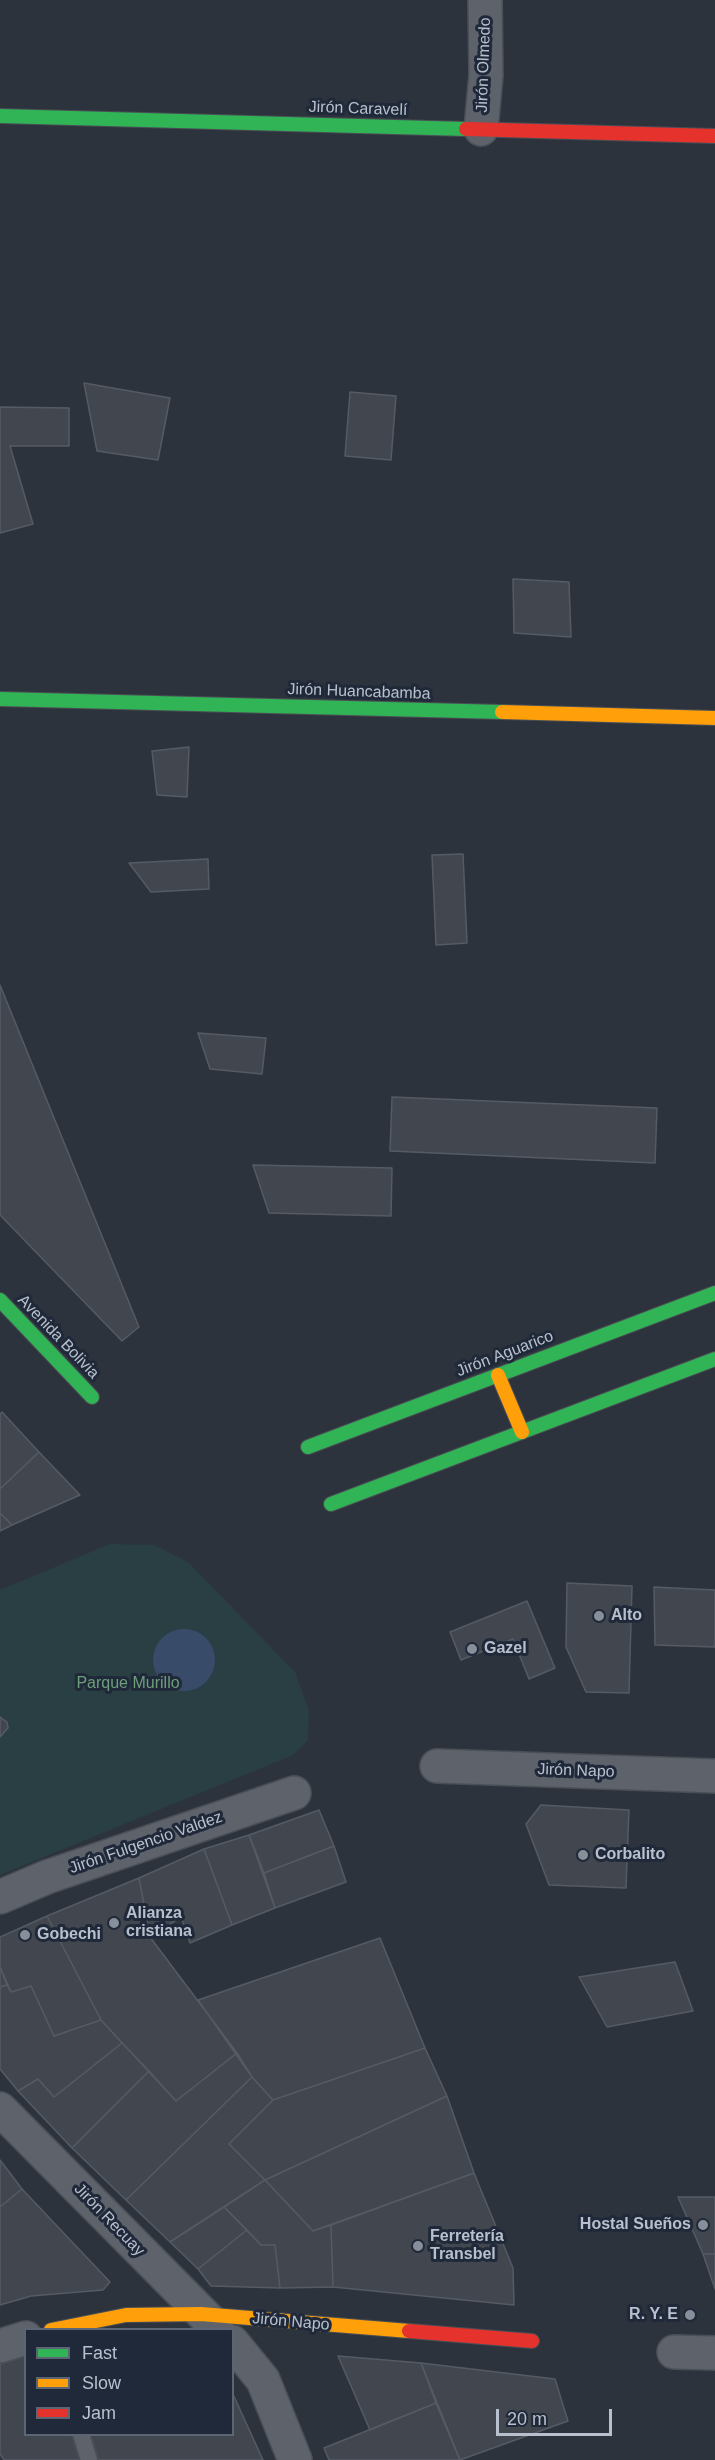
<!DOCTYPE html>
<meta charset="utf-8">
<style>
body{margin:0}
#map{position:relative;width:715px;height:2460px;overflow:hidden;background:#2d333d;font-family:Arial,sans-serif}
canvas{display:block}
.legend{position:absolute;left:24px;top:2328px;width:210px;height:108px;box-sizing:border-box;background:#1f2939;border:2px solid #5c6574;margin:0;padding:8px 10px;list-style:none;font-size:18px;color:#b8c0cd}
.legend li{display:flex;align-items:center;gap:12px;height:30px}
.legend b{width:30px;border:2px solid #5c6574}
.scale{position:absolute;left:496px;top:2409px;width:116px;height:27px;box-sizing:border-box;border:3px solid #b8c0cd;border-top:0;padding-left:8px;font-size:18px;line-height:21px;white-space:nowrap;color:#b8c0cd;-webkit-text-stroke:4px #1f2939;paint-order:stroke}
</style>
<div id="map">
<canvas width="715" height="2460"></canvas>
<ul class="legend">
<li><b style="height:8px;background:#30b455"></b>Fast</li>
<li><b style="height:8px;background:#ff9f0a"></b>Slow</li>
<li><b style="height:8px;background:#e5322d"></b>Jam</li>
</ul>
<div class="scale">20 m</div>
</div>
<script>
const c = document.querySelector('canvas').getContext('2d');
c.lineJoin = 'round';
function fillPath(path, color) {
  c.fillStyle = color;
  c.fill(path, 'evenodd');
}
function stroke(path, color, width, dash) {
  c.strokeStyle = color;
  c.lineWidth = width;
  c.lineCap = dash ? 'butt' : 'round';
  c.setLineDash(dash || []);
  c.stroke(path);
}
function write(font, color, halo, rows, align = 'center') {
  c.font = font + ' Arial,sans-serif';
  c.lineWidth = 6;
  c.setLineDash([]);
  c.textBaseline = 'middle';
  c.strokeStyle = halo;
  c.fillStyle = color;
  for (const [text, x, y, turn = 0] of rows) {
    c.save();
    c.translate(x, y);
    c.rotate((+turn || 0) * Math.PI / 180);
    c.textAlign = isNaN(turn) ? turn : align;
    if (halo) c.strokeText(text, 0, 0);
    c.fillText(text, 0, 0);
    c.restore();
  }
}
fillPath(new Path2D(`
 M110,1544l44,1 34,17 107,110 14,39 -1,29 -15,15 -293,120v-285z`), '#293f44');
fillPath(new Path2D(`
 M153 1660a31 31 0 1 1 62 0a31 31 0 1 1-62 0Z`), '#384b68');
const building = new Path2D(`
 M84,383l86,15 -12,62 -61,-9z
 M350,392l46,4 -5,64 -46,-4z
 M0,407l69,1v38h-59l23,78 -33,9z
 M513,579l56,3 2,55 -57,-4z
 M189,747l-2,50 -30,-2 -5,-44z
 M463,854l4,89 -31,2 -4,-90z
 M208,859l1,30 -58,3 -22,-29z
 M0,985l139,342 -17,14 -122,-126z
 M198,1033l68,5 -4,36 -52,-5z
 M392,1097l265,11 -2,55 -265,-12z
 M253,1165l139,3 -1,48 -122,-3z
 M2,1412l37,40 -39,37v-75z
 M39,1452l41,43 -68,30 -12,-12v-24z
 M0,1513l12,12 -12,6z
 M567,1583l65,3 -3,107 -43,-1 -20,-45z
 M654,1587l61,3v57l-60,-2z
 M527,1601l28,67 -26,11 -16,-40 -52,21 -11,-28z
 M0,1717l7,5 1,6 -8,9z
 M541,1805l88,5 -3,78 -77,-3 -23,-61z
 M319,1810l15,36 -70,27 -15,-38z
 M249,1835l26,73 -43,17 -28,-76z
 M334,1846l12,36 -71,26 -11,-35z
 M204,1849l28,76 -42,18 -9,-26 -31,20 -11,-59z
 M139,1878l11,59 87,116 -61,48 -75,-81 -54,-104z
 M47,1916l54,104 -47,16 -23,-50 -20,6 -11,-25v-30z
 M380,1938l45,110 -152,52 -21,-23 -54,-77z
 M675,1962l18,49 -86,16 -28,-50z
 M0,1967l7,18 -7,2z
 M7,1985l4,7 20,-6 23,50 47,-16 21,23 -68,54 -16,-18 -20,12 -18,-22v-82z
 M122,2043l27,28 -77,77 -54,-57 20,-12 16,18z
 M425,2048l22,48 -182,84 -36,-36 44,-44z
 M237,2053l15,24 -126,123 -54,-52 77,-77 27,30z
 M252,2077l21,23 -44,44 36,36 -95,62 -44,-42z
 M447,2096l27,77 -161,58 -48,-51z
 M0,2160l22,29 -22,18z
 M474,2173l39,95 1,37 -181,-18 -2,-62z
 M265,2180l48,51 18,-6 2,62 -53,1 -5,-43h-14l-37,-38z
 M22,2189l88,93 -7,8 -72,6 -31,9v-98z
 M678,2197h37v57h-12z
 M224,2207l23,23 -49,39 -28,-27z
 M247,2230l14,15h14l5,43 -69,-2 -13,-17z
 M703,2254h12v35z
 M26,2356v78h50l7,26h-79l-4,-6v-90z
 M338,2356l83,7 15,40 -66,27z
 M421,2363l134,16 13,42 -108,39z
 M232,2392l31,68h-180l-7,-26h156z
 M436,2403l24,57h-131l-5,-12z`);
fillPath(building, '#42474f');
stroke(building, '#555b65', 1.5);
const lane = new Path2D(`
 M81,2434l8,26`);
const street = new Path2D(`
 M481,129l5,-54 -1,-75
 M437,1766l278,10
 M0,1897l47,-20 247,-84
 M0,2109l217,219
 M232,2342l31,38 32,80
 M0,2346l26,-8
 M674,2352l41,1`);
const fast = new Path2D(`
 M0,116l466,13
 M1,699l501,13
 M0,1300l92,97
 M308,1447l407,-154
 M331,1504l384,-145`);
const slow = new Path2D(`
 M502,712l213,6
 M498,1375l24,57
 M51,2330l75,-15 75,-1 208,17`);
const jam = new Path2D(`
 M466,129l249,7
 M409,2331l123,10`);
stroke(lane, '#4a4e55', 20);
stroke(street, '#4a4e55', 36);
stroke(fast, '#4a4e55', 16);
stroke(slow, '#4a4e55', 16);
stroke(jam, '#4a4e55', 16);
stroke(lane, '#5e626b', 16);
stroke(street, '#5e626b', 33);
stroke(fast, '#30b455', 14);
stroke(slow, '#ff9f0a', 14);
stroke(jam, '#e5322d', 14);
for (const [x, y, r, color] of [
 [599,1616,6,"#878f9b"],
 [472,1649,6,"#878f9b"],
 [583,1855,6,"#878f9b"],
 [114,1923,6,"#878f9b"],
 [25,1935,6,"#878f9b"],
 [703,2225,6,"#878f9b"],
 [418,2246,6,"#878f9b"],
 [690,2315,6,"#878f9b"]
]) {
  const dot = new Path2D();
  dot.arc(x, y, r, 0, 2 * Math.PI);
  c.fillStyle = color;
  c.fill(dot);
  stroke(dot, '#1f2939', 2);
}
write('16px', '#b8c0cd', '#1f2939', [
 ["Jirón Olmedo",484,65,-88],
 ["Jirón Caravelí",358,109,2],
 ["Jirón Huancabamba",359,692,2],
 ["Avenida Bolivia",58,1337,46],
 ["Jirón Aguarico",505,1354,-21],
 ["Jirón Napo",576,1771,2],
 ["Jirón Fulgencio Valdez",146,1843,-19],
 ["Jirón Recuay",109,2220,46],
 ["Jirón Napo",291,2322,5]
]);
write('bold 16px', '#b8c0cd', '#1f2939', [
 ["Alto",611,1616],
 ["Gazel",484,1649],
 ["Corbalito",595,1855],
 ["Alianza",126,1914],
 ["cristiana",126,1932],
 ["Gobechi",37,1935],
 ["Hostal Sueños",691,2225,"right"],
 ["Ferretería",430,2237],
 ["Transbel",430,2255],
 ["R. Y. E",678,2315,"right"]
], 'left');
write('16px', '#6e9f7b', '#1f2939', [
 ["Parque Murillo",128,1684]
]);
</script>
